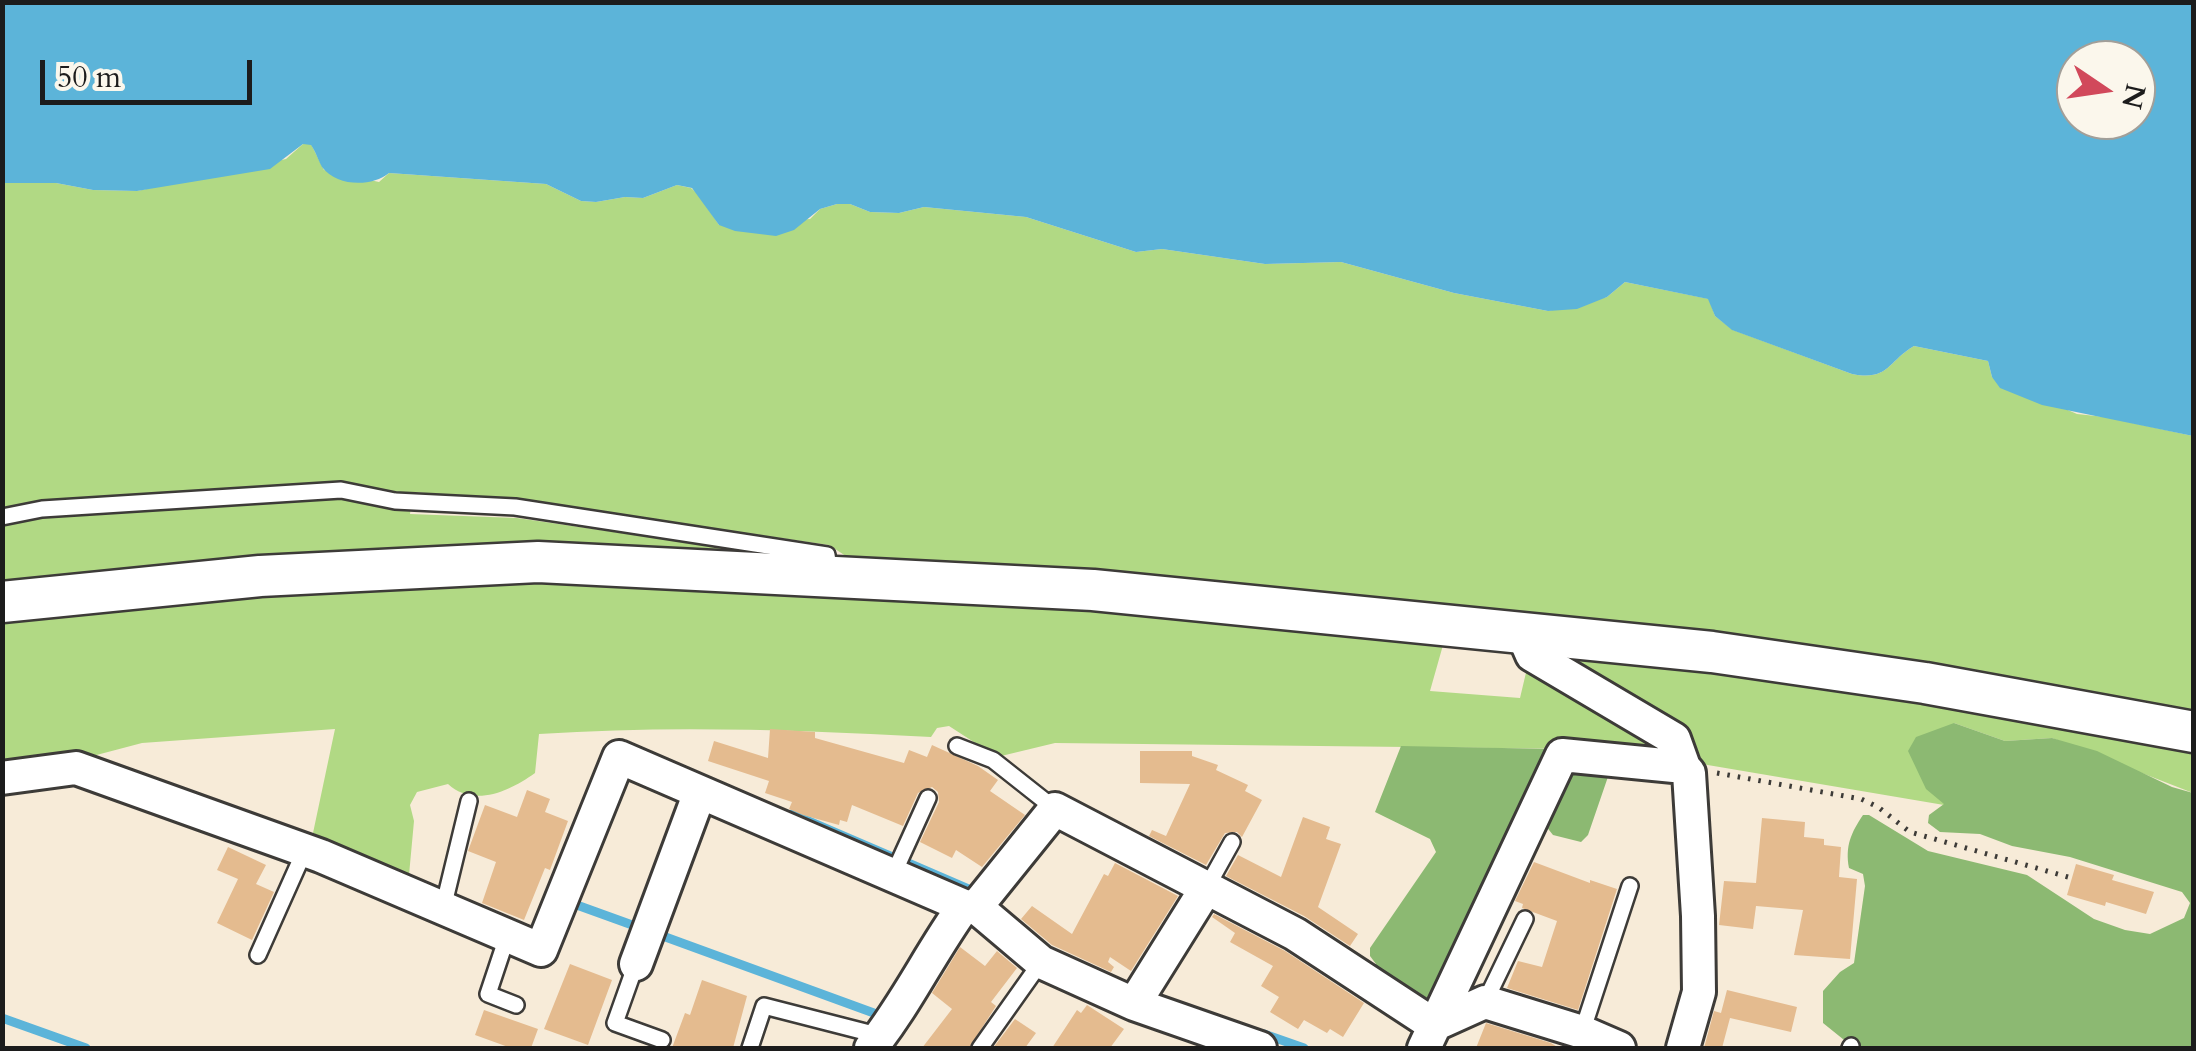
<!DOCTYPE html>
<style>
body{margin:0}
#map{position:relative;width:2196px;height:1051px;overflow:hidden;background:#f7ebd8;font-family:Cardo,serif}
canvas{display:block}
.frame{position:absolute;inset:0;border:5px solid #1c1c1c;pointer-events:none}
.north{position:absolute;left:2056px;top:40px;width:100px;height:100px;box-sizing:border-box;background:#fbf7ec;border:2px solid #a29f99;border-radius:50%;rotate:103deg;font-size:28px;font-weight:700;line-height:40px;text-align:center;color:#1c1c1c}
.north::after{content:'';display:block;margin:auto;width:35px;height:45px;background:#d1495b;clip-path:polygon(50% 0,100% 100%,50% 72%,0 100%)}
.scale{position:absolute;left:40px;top:60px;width:212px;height:45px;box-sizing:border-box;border:5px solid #1c1c1c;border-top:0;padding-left:12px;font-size:30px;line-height:35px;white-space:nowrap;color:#1c1c1c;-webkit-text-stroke:8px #fbf7ec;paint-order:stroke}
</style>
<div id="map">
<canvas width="2196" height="1051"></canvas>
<div class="frame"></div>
<div class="north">N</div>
<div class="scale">50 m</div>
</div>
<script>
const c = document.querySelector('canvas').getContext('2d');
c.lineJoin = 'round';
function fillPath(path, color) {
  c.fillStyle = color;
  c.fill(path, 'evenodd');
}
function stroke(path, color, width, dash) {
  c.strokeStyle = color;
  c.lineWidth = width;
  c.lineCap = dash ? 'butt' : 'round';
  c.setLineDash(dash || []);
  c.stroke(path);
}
fillPath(new Path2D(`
 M303,144h8l13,26 55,12 10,-9 157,11 35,17 15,1 29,-5 18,1 34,-13 14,3 8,7 20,30 91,-6 10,-10 17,-5h13l20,8 29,1 25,-6 102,10 110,35 26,-3 103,15 76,-2 113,31 94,18 59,-14 18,-15 84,17 6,17 18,14 119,44c37,7 35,-12 62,-28l74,15 4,16 85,37 28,3 88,19v287l-1338,-161 -26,-17 -313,-45 -103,-8 -3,22 107,4 284,41 -798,30 -1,-406h54l37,7 44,1 149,-32z
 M521,577l281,7 643,54 -15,53 90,7 9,-38 142,90 -616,-7 -58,14 -48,-31 -12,2 -6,9c-131,-7 -261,-12 -392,-3l-4,39c-25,18 -61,35 -87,11l-31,8 -7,13 4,16 -5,54 -96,-42 22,-104 -193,14 -72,19 -67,7v-152l239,-24z
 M1537,645l224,25 432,74v49l-141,-55 -47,3 -51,-18 -10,82 -254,-43z`), '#b1d984');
fillPath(new Path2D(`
 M1954,723l51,18 47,-3 45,13 75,36 21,6v255h-339l-31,-25v-32l17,-19 14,-9 11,-77 -2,-12 -14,-6c-4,-22 2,-35 14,-53h6l59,36 99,24 67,44 31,11 25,4 34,-16 6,-15 -8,-11 -112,-35 -58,-11 -32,-12 -40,-2 -12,-9 1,-8 15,-11 -18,-15 -18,-38 8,-14z
 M1401,746l152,3 -121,264 -60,-38 4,-11 -6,-8v-8l66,-96 -6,-13 -55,-27z
 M1567,762l44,6 -23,67 -7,7 -28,-7 -8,-10z`), '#8cb972');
fillPath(new Path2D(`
 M2,3h2191v433l-151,-31 -42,-17 -8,-11 -4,-16 -74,-15c-27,16 -25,35 -62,28l-120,-44 -17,-14 -7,-17 -83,-17 -18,15 -30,12 -29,2 -94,-18 -113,-31 -76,2 -103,-15 -26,3 -110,-35 -102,-10 -25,6 -29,-1 -20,-8h-13l-17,5 -26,21 -18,6 -41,-5 -16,-6 -27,-37 -15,-3 -34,13 -18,-1 -29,5 -15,-1 -35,-17 -157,-11c-17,14 -52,14 -67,-6 -4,-7 -6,-15 -11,-22l-8,-1 -33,25 -133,22 -44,-1 -37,-7h-53zM2076,60h60v60h-60z`), '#5cb4d9');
stroke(new Path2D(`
 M792,814l98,42
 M908,863l65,28
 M574,904l61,22
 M660,935l222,81 2,-3
 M2,1018l84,30
 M1264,1034l40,14`), '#5cb4d9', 9);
fillPath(new Path2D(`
 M770,729l45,3v6l89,25 5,-13 18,7 5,-12 46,21 20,14 -8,11 35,24 -43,52 -26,-17 -4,8 -32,-16 19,-40 -1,-10 -6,-5 -14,6 -15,33 -51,-21 -5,17 -7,-2 -1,5 -36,-10 -14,-6 3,-7 -27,-9 4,-12 -61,-20 6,-20 54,17z
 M1140,751h52v5l26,9 -2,5 32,15 -3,6 17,9 -20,37 -5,-5 -12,1 -19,32 -57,-29 3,-6 14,6 24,-52 -50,-1z
 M527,790l23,9 -5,13 23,9 -18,49 -5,-2 -21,52 -42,-17 14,-41 -28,-11 17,-46 32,12z
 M1303,817l27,10 -4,12 15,5 -23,63 40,27 -8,12 -46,-30 -78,-40 12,-21 43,22z
 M1762,818l43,4 -1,15 20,2v6l17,2 -2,30 18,2 -7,80 -56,-4 9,-45 -47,-4 -3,23 -34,-4 5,-44 32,2z
 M228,847l38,18 -10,19 18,8 -22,48 -35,-17 21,-44 -21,-9z
 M1534,862l56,21v-3l27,9 -39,121 -71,-22 11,-27 24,6 15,-46 -35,-13 1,-4 -8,-3z
 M1115,863l63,33 -47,75 -21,-14 -2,5 6,5 -3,5 -59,-27 -31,-26 11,-13 40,28 32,-60 4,2z
 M2076,864l38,11 -2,5 42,12 -8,22 -40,-12 -1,4 -38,-11z
 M1214,914l71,37 79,52 -21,34 -13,-8 -3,4 -23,-13 -6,9 -28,-17 9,-15 -18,-11 12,-20 -43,-24 5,-9 -23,-16z
 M960,947l25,19 12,-15 20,17 -26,34 5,4 -27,42h-47l30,-39 -20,-16z
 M570,964l42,16 -24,65 -44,-16z
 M702,980l45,16 -14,52h-61l13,-35 5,2z
 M1727,990l70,17 -6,25 -61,-14 -8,30h-18l10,-37 7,2z
 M1087,1005l37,24 -14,19h-58l25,-38 4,3z
 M484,1010l54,19 -7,19h-20l-36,-13z
 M1015,1019l21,14 -11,15h-32z
 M1486,1023l65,20 8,5h-83z`), '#e4bb8f');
const service = new Path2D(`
 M2,517l40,-8 299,-19 54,11 120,6 312,48 3,19
 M957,746l36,14 62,49
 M893,875l35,-77
 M1207,887l25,-45
 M443,908l26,-107
 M507,937l-19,57 28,11
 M258,955l47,-105
 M636,964l-21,59 47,17
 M1485,1002l40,-83
 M1582,1032l48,-146
 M750,1048l14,-42 117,30
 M980,1048l61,-86
 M1850,1048l1,-2`);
const minor = new Path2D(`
 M2,778l74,-10 245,88 220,94 78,-193 345,149 12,1 65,55 93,42 126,44
 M976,907l79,-98 240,125 139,91 51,-23 97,30 37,16
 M636,964l64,-172
 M1134,1004l73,-117
 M871,1048c36,-45 59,-95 93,-142
 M1424,1048l138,-293 122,12 -10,-28 -142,-84 -10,-23
 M1683,1048l16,-56 -1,-76 -9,-143 -5,-6`);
const tertiary = new Path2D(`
 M2,602l258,-26 278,-14 555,28 619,62 213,31 269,49`);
stroke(service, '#3d3b38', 20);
stroke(minor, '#3d3b38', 38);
stroke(tertiary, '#3d3b38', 45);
stroke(new Path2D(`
 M1717,773l144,26 17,8 32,25 158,45`), '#3d3b38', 5, [2.5, 8]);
stroke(service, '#fff', 15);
stroke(minor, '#fff', 32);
stroke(tertiary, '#fff', 40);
</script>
